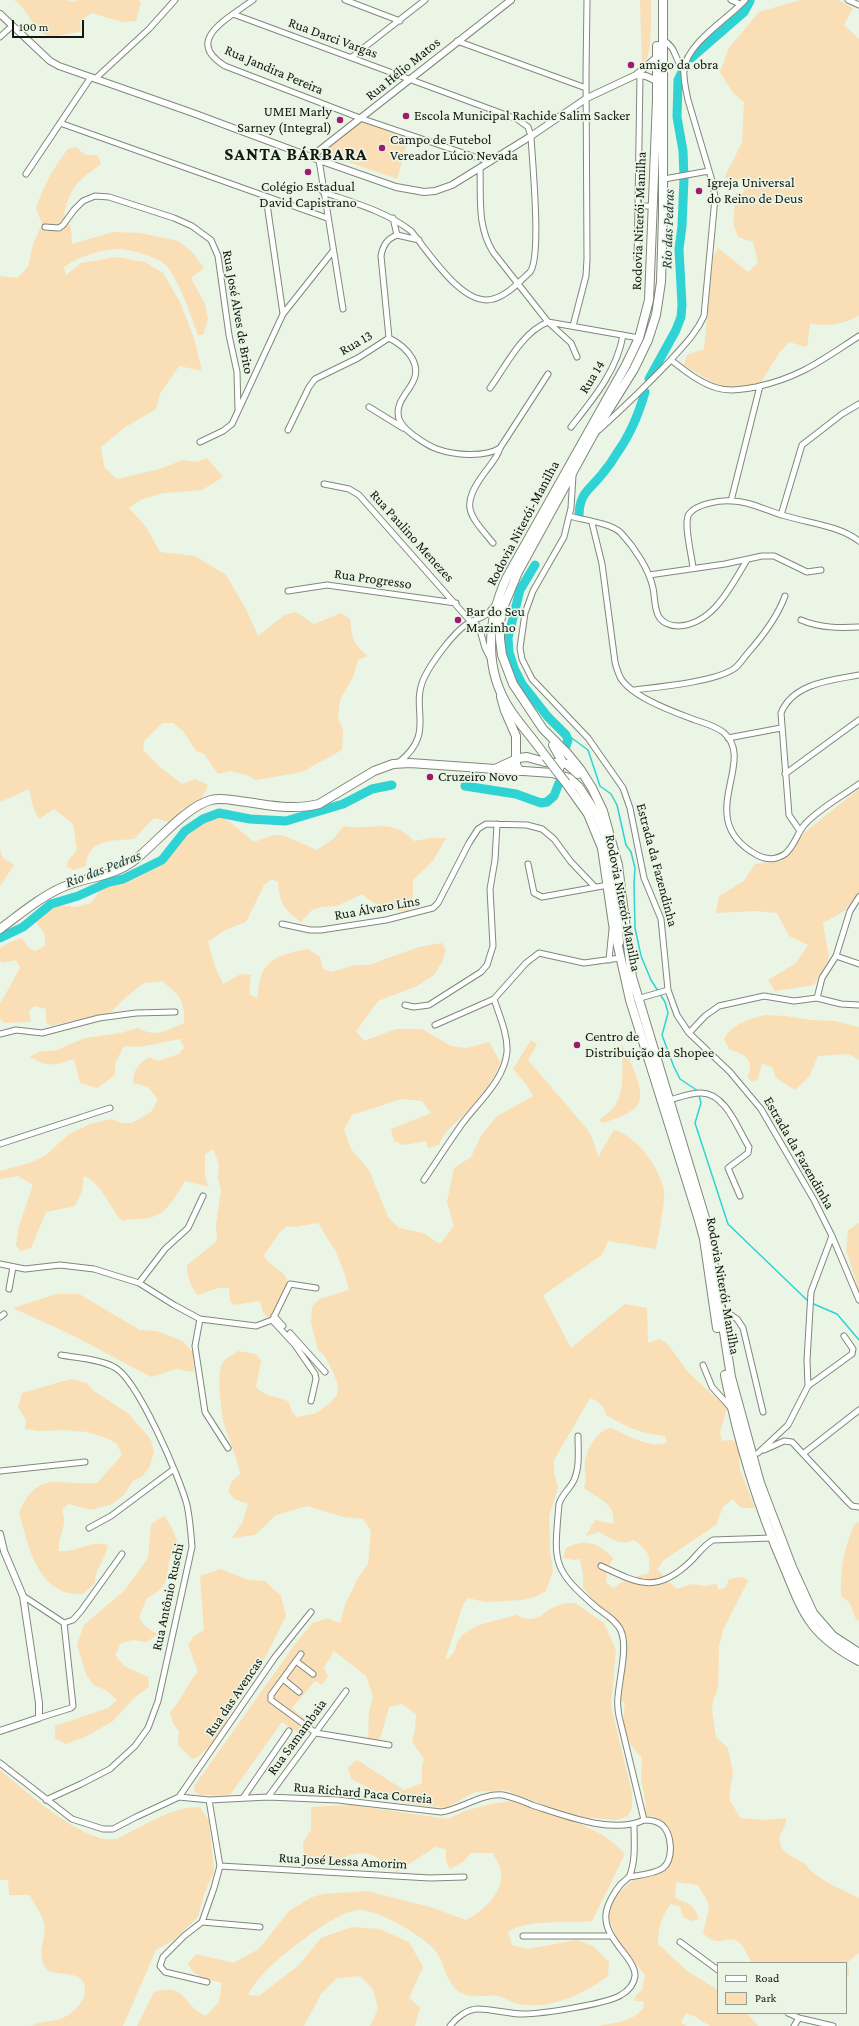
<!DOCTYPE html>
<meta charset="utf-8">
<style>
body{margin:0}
#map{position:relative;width:859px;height:2026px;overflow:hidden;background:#eaf5e5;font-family:"Crimson Pro",serif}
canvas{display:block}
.legend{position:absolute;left:717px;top:1962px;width:130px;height:52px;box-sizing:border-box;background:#eaf5e5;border:1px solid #949d91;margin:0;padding:5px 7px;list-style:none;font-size:12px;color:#141812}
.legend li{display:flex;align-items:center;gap:8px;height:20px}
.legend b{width:20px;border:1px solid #949d91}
.scale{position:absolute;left:12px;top:20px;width:72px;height:18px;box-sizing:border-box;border:2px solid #141812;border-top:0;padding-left:5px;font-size:12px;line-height:14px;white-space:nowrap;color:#141812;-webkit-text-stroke:3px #eaf5e5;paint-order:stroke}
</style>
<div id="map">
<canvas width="859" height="2026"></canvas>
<ul class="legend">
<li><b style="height:5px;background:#fff"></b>Road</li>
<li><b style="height:11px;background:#fadeb5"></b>Park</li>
</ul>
<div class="scale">100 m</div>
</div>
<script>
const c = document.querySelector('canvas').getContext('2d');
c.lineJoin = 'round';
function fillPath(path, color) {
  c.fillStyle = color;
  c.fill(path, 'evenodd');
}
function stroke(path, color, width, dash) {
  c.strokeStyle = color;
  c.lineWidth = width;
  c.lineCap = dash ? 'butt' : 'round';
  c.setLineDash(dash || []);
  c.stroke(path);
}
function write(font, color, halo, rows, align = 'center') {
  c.font = font + ' "Crimson Pro",serif';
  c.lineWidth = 3.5;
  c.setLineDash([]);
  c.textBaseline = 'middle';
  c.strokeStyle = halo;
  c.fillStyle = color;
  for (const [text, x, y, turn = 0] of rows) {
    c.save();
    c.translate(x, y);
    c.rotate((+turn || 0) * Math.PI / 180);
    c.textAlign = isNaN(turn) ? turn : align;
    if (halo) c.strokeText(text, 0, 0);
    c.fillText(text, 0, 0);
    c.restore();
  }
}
fillPath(new Path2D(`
 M14,0h52l7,2 5,-2h61l2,3 -5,18 -14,1 -30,-9 -12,8 1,11c-10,0 -22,5 -31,4 -17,-2 -20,-26 -36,-36z
 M640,0h11c0,13 2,61 -9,66z
 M800,0h38l15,8 -9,17 15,14v276c-14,10 -32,11 -49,9l-3,23 -18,-5 -10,11 -19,31 -38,4 -38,-23 3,-10 17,-6 9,-91 5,-10 30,24 10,-9 -5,-21 -15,-5 -5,-13 3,-31h7l3,-12 -22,-3 18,-35 2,-41 -11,-9 -13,-21 9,-24 30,-36z
 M361,121l48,16 -12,42 -77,-27z
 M76,147l9,8h13l3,9c-25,19 -28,19 -37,49l7,15 1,16 41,-12 27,1 38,8 15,12 11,15 -13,10 14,26 3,15 -5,16h-5c-7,-19 -19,-55 -32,-70 -9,-8 -38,-17 -50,-16 -17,1 -38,8 -52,18l2,8 15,-12 35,-6 29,5 18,11 17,29 14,36 8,33 -23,-5 -19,28 -4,15 -32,19 -23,19 3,20 13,12 43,-10 23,-9 14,2 10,-4 16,19 -21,13 -39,3 -23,7 -11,8 17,19 14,25 35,4 31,19 20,34 12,27 26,-21 12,-3 18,12 27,-11 9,6c2,19 3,25 18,37l-10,4 -5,17 -13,23 -2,19 5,10 -1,21 -40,22 -46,8 -9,-5 -17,-4 -12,3 -14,-20 -8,-3 -13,-20 -10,-8h-11l-18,18 -1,9 17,17 22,17 13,-5 13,6 -6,13 -21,12 -4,7 -8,5 -15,-4 -20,21c-20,2 -47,-1 -48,27l-12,4 -7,-3 1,-6 9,-11 -4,-26 -19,-15 -15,10 -6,-12 -4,-18 -29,13v-526l17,2 11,-11 5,-23 9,-20 -6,-16c8,-23 18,-41 32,-59z
 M859,789v104l-15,18 -21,12 6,35 -15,27 -39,6 -7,-11 28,-17 12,-18 -19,-9 -12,-23 -21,-2 -40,2 3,-17 25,-15 11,-17 26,-3 24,-29z
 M219,813l35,29 19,-7h9l35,15 16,-11 11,-13c29,5 48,-9 70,15l17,-3h15l-13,23 -20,19v17l-5,15c-20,-3 -30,-4 -46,-18l-25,12 -15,1 -10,3 -11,12c-17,-13 -21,-18 -23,-40l-6,-3 -8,6 -18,37 -21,8 -17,12 6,22 9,20 18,-10 10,1 -2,19 8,4c2,-9 2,-22 8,-30 9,-13 28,-16 43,-19l12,8 3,12 8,3 24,-7h14l50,-18 23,-4 4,8 -4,11 -9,14 -16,10 -39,15 -22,30 8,10 32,-12h26l29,17 16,2 22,-6 11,20c-5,17 -19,36 -32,49 -11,12 -24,18 -29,34l-11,3 -2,-7 -22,4 -10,-4 -3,-12 40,-16 -9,-12 -21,-2 -49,16 -8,15 7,19 18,21 19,47 11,11 24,5 17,11 14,-18 -7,-24 7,-34 17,-11 10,-21 15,-19 37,-21 -7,-12 -13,-15 18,-29 6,4 -9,16 59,69 6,11 5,17 16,-27c24,7 44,36 50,60 2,8 -6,48 -8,59l-48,-8 -6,14 -59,40 28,53 54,-44 22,4 1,35 11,-4 8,4 21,29 39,36 -7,24 2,9 9,-1 7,3 2,27 15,38h-14l-8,-9 -10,8 -7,18 -52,35 -7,10c8,5 12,13 20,19l15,-5 14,2 10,-2 3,6 7,-3 3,-8 13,-2 6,4 -25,49 -4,17 -1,41 -5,13 -1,9 4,27 12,11 5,25 -4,25 11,20 26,2 20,-2v5l-7,15 2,9 5,6 19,11 7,8 16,11 31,15v55l-11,9 1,13 -3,2v-14h-94c-4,-6 -7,-15 -12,-20 -12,-11 -21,8 -37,-10l6,-25 -1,-6 -10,-17 -22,-3 -1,16c14,6 19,6 24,21l-7,2 -9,-4 -3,-10 -9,-3c-10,13 -13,24 -13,40l29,27 31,19v23h29l11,13h-48l-14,-9 -10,-4 -5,9 5,4h-87c17,-4 33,-3 45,-19l-1,-6h-9l2,-6 6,-5 3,-15 -26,-32 -12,-30 10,-19 15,-13 27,-8 12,-10 3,-18 -5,-18 -17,-11 -7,1v-10l1,-2 -5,-26 1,-21c-17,-17 -21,-31 -17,-55l-6,-2 8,-58 -2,-10 -8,-12 -16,-12 -18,-21v-13l-3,-16 -6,1 -11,-2 3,-10c19,-10 33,-5 47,10l-6,13 -1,11 7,6 13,-8 23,-7c1,-19 0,-22 -15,-33 -15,6 -22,-1 -35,-8l-13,4 9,-16 18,4c4,-20 -16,-26 -29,-36 4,-10 -1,-19 1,-28 3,-13 13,-30 26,-32 13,6 44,23 56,14l-2,-6c-24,-2 -38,-9 -59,-21 -2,-9 -7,-14 -16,-17l-36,62v13l4,14 -9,29 1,35 3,20 -7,20 -11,6 -13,3 -37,2 -17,-4 -5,7 -18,55c14,-8 8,-13 15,-22 12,-15 38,-17 56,-23 23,11 25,-4 43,-10 5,-2 11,-2 16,-2l29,20 12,27 -5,56 21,87v15l-4,8 -12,4 -44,-4 -67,-26 -30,2 -29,16 -35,-4 -19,-4 -41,-21 -3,-12 9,-7 47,30 18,-7v-17l2,-7 -12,-17 3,-12 1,-16 -14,-10 -13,3 -9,32 -12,1 1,-28 4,-15 -3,-10 -4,-11 -32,-25 -10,17 4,9 -6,8 -7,-4 -23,27 20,17 -8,12 -22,-15 -52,73h-31l-5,-4 1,-6 103,-145 15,-17 15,-5 12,5 5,-18 13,-27 10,-14 3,-33 -8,-12 -20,-2 -36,-11 -31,9 -21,20 -23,3 11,-17 5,-17 -14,-5 -6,-8 4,-10 8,-7c-3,-18 -11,-33 -16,-50 -3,-13 -8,-51 -1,-62 3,-4 11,-8 15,-11l18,3 5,7 -5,26c11,11 19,8 33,15l3,10 4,5 18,-3 15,-10 8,-9 1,-10 -4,-11 -9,-18 -7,-6 -7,-27 1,-17 8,-7 29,-9 -5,-18 -8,-20 -18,-29 -22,4 -9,-1 -7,6 -16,23c4,13 26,15 23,31 -1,5 -5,10 -7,15 -3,6 -5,13 -12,18l-5,-7 -3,-11 -26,4 -4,-4 -1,-13h-11l-20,7c-9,-9 -10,-17 -11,-30l30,-24 -1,-16 5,-35 -3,-12 1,-14 -6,-15 -8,5v23l4,10 -24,-6c-8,12 -17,32 -33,36 -10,3 -20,1 -30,4 -11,-12 -23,-41 -38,-45l-2,15 -7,15 -29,6 -15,36 -11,3 -4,-6 3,-19 14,-41 -15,-9 -18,3v-8l30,-8 16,-8 23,-21 21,-10 22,-5 9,4h11l19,-11 7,-12 -10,-13 -15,-4c1,-15 5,-18 16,-26l9,4 21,-7 5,-6 -4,-9 -41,8 -15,-1 -9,17v12l-18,13 -17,-5 -6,-24c-20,6 -25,9 -44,-2l8,-5 19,-2 28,-12 36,-5 16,-5c21,10 27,3 47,-5 1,-22 -4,-28 -22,-42l-18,2 -18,14 -15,15 -61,14 -4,-4v-13l-12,-3 -5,5 2,11 -27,1 -4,-4v-15l20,-36 -4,-8 -13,3 -3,-2v-13l12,-7 10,-3 6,9 7,4 10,-5v-12l-10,-13 11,-10 14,-6 15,2 16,-4 10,-14 34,-12 22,-10 28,-36 18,-12z
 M0,850l3,8 11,7 -14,21z
 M764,1015l22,1 25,4 24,1 24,6v33l-10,-6 -31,2 -9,21 -14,13 -19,-12 -4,-11 -10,-4 -4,16 -5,3 -5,-4c0,-4 2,-6 2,-10 2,-11 -12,-16 -21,-19l-5,-10c9,-16 24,-19 40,-24z
 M622,1044c6,14 27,50 14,63 -8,8 -23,13 -34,16l-3,-3c5,-4 10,-7 14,-12 13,-13 9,-47 9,-64z
 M859,1223v68l-13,-41 2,-20z
 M56,1294h23l61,36 17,1 25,10 11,11 1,20 -18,-3 -25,8 -75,-40 -63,-29z
 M71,1379l16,4 7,8 35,23 22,26 3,12 -4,14 -8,11 -9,4 -9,14 -12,9 -21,6 -22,-6 -7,5c6,21 -4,23 -3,42 20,2 29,-11 49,-6 -3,16 -13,23 -13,38l-12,11c-5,0 -10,0 -15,-1 -33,-8 -41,-53 -49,-80 18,-45 41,-27 78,-30l25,-28 -5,-11 -8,-5 -22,-7 -23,-2 -25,1 -14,-2 1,-9 -8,-13 4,-14z
 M164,1516l7,10 6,14 -8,22 -3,19 -6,9 -13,8 -8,19c4,9 10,13 19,17l-11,8 -14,-2 -12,3 -6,12 9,11 24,11 1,10 -15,11 -21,23 -28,16 -19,7 -11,-6v-12l53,-18 9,-8 -11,-10 -13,-5 -7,-11 -9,-29 7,-20 41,-35 23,-32 3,-34z
 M859,1522v99l-3,-2 -7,-17 -8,-6c-1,-24 3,-50 14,-72z
 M221,1569l27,11 17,1 16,15 5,20 -21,42 -21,30 -28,52 -18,17 -6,2 -14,-14 1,-14 -6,-8 -3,-11c11,-9 16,-28 28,-40l-10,-27 6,-9 10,-6 -4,-54z
 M0,1770c25,20 84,75 116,69 5,-1 11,-6 16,-8 23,-11 42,-24 68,-24l9,14 5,51 -10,22 -6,23 -23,22 -19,11 -33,76h-92c9,-5 19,-4 29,-7 11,-4 25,-16 25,-28 1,-27 -34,-9 -41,-26 -7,-14 3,-28 0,-42 -2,-10 -10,-19 -14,-28h-21l-1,-15h-8z
 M512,1801c35,13 90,24 113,53l-33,67c-23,3 -64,-3 -84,11l4,13 15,4 50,-9 16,6 16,16 -1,14c-26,19 -58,34 -90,28 -7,-1 -13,-7 -20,-8 -17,-3 -30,7 -45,-10 -9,-11 -10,-28 -20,-38 -14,-14 -51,-36 -71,-38 -14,-2 -43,18 -54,26 -22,17 -47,34 -60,59l11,1 40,-31 22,-27 31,-11 28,2 29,13 14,25 -14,31 11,9 -5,19h-45l8,-17 -5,-20 -13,-13 -23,2 -16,16 -17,32h-167l17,-34c33,-10 27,13 52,24l13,-14 3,-19c-14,-4 -29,-5 -34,-20l9,-9 36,9 26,-14 30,-38 23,-14 12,-3 43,-3 63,16 36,13c17,-8 41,-30 34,-52 -1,-5 -5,-10 -7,-15h-22l-8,9 -13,7 -4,-8v-12l-11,-2 -38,25c-8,-5 -19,-16 -29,-18 -21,-5 -46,21 -64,5l-1,-16 8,-13v-23l40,-2 97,14 17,-8 25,-7z`), '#fadeb5');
stroke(new Path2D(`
 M565,733l23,17 12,36 11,8 6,11 9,40 5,7 4,16 -1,16 1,44 6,28 10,24 14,22 3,11 -6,22 12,32 6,12 18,12 3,12 -6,20 33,101 81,78 28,12 22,26`), '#2fd3d4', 1.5);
stroke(new Path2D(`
 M691,58l53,-46 6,-11
 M649,379l27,-49 5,-13 1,-12 -3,-56 3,-23 2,-48 -1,-27 -6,-34 1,-37 4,-8
 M579,517c0,-25 11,-27 24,-44 5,-6 10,-13 14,-20 13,-18 22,-40 28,-61
 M535,565l-15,25 -12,48 1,14 5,16 8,16 26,33 18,18 2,5 -2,6
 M465,786l51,8 25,9 6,-1 7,-6 5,-13
 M0,938l23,-11 28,-23 27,-8 31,-14 14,-3 39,-19 23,-29 18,-12 16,-6 31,6 36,2 57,-17 29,-15 20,-4`), '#2fd3d4', 9);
const minor = new Path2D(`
 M345,0l55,21
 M731,0l9,4
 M848,0l11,5
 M233,14l20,-14
 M0,37l12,-11
 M662,39c16,10 11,18 22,32
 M457,41l129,47
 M352,57l73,-57
 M640,75l-2,131h15
 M95,79l54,-50 26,-29
 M60,123l267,95
 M319,160l24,149
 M480,168c1,31 -3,58 13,84l55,70 23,21 6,14
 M26,174l65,-97
 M664,179l45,-8
 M323,192c31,11 62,19 88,39 17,20 52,77 82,68 15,-4 26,-17 37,-27 12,-15 2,-112 1,-136l-3,-9 -11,-8 -284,-105c-23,16 -39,33 -8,52l135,52 130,44
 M266,197l17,117
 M45,227l14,1 4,-3 11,-15 9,-9 12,-5 14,1 65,21 18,8 19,14 7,16 11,79 8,37 1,38
 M397,235l22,5
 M637,259l1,-53
 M573,326l13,-50 1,-17 -1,-185 1,-74
 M389,338c10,5 17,10 23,20 15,27 -20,36 -13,61 3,8 8,11 14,16 7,5 15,11 24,14 17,6 47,9 63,-1l48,-74
 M389,338l-8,-82c2,-11 6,-17 16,-21l-4,-17
 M671,360c14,11 29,23 46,28 13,4 27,1 39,-1 45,-10 66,-27 103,-51
 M490,388c16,-22 32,-56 58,-66l91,16
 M369,407l34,21
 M571,427c22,-28 46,-56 52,-92
 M288,430l21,-43 6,-8 43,-21 31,-20
 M599,430c24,-22 47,-44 70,-68 13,-15 27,-28 35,-46l11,-118 -2,-14 -25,-84c-2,-10 -5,-21 -4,-31 4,-27 44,-50 61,-69
 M200,442l23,-11 9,-7 51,-110 50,-63
 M573,475l-2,33 -7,29 -31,54 -8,22 -5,35 2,11 10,20 56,59 35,50 7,20 14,70 17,41 7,71 9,25 12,18 41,39 31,37 53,91 18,36 27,64
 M324,484l25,5 10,6 112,127 4,1 5,7 5,18 5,10
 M731,501l29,-115
 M781,515l21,-70 40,-31 17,-10
 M569,516c14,4 42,7 52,17 13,14 28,36 32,55 2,9 1,21 6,29 4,6 12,9 19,9 35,-1 53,-40 69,-66
 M592,523l10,41 13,98c1,5 3,10 5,15 11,20 54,35 75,43 10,3 20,6 28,12 36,29 -32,87 34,123 9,5 19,5 28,-1 10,-8 12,-21 20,-30 15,-16 36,-27 54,-40
 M493,543c-24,-29 -34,-36 -8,-71 6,-8 12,-14 15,-24
 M693,568c-1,-12 -10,-45 -4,-54 7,-10 31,-14 43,-13 17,0 33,9 50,14 25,8 56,10 77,26
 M649,575l76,-11 37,-8h12l33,16 14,-2
 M288,591l39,-6 129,18
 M801,620c19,8 38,8 58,7
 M633,690c25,-3 83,-8 102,-22 4,-3 8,-9 12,-14 16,-18 30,-36 38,-58
 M728,738l53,-10
 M398,763c40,-31 10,-54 27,-87 7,-14 28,-43 42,-52 13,-8 17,-4 27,-18
 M785,774l74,-54
 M800,831l-11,-16 -8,-102c12,-30 51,-33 78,-38
 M528,864l6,29 8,4 66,-12
 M282,924l28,6h11l65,-10 47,-12 5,-5 31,-60 9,-14 8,-5 41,1 15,4 12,10 17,23 23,24
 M836,956l23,8
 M609,960l3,-31
 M817,998l5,-20 14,-22 14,-45 9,-14
 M637,999l31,-9
 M405,1005l9,2 15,-2 52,-33 6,-7 6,-19 -3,-57 5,-29 2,-36
 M435,1025l59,-26
 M689,1033l16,-17 14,-10 45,-10 30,5 23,-3 24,6 18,1
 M0,1034l16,-4 26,3 57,-15 37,-5 39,-1
 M670,1100c10,-3 20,-7 31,-7 25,0 37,37 48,54l-1,6 -20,15 12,28
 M0,1144l110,-36
 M424,1180c13,-19 25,-38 38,-56 16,-22 42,-43 45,-72 1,-18 -8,-37 -13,-53l32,-36 13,-10 45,10 36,-5
 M0,1264l25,5 35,-4 34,4 45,14 35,22 26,14 56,7 16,-6 23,25 20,29 1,5 -5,22
 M139,1283l26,-34 23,-21 15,-32
 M9,1289l4,-22
 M720,1307l17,12 6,9 20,84
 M274,1316l9,10
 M0,1317l4,-3
 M200,1319l-5,27 10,66 23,36
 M273,1319l17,-35 26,4
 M290,1333l35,39
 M703,1365l9,22 19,21
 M808,1386l44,-32 1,-5 -9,-13
 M578,1436c0,14 2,31 -4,44 -4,9 -12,14 -15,24 -5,59 -8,64 38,104 8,6 20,13 24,23 7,16 -2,49 -3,66 -1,6 0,13 1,19l25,104
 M764,1450l20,-9 8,1 56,60 4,4 7,1
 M758,1453l30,-28 20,-39 -1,-26 4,-68 21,-56
 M804,1453l55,-43
 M0,1471l85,-9
 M89,1528l22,-12 63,-47
 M601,1566c38,18 56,28 90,-5 7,-7 13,-16 22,-21l59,-2
 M23,1596l41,27 9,83 -2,2 -32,10
 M64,1623l9,-3 8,-9 41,-57
 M301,1654l-30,41v5l45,33 73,12
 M296,1661l17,13
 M283,1679l16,13
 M0,1763l72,56 31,10h10l23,-12 43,-20 30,3 59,-3 70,3 103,12c21,-3 40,-19 62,-17 9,2 20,6 29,10 31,10 81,30 112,15 5,0 13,1 18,5 10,9 12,34 1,43 -8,6 -24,7 -34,9
 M179,1797l96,-140 36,-45
 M268,1797l78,-106
 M243,1798l46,-67
 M46,1800l35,-16 29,-15 25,-23 13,-18 10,-27 34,-154c-1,-14 -2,-28 -5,-42 -7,-27 -50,-127 -73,-138 -15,-8 -36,-9 -53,-12
 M220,1866l210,12 34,-1
 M202,1922l58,5
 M523,1936h88
 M680,1942l38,28
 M207,1982l-42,-10 -5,-6 3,-9 21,-21 18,-14 12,-34 6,-22 -11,-66
 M788,2013l11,5 34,8
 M450,2026c6,-8 17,-17 28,-17 15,0 30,5 45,5 18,0 84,-10 98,-19 7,-4 13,-11 14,-19 1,-18 -32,-37 -29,-62 1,-10 9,-23 15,-30 3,-3 7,-5 9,-9 6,-16 4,-34 4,-51
 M794,2026l5,-8`);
const tertiary = new Path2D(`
 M0,14l50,47 9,5 134,47 126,47 77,27 28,5 11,-1 17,-6 79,-49 56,-38 49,-23 21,-18
 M636,75l10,1 11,5
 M311,157l200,-157
 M0,1534l4,17 19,45 16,107v15l-39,13`);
const primary = new Path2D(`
 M501,697l4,14 11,25v29l4,6
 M0,929c19,-14 40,-32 63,-42 25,-11 49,-9 73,-28 20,-16 51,-53 75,-59 12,-3 24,1 36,2 24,4 48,8 72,2l55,-33 19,-7 17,-1 142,10 17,5 10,9 17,26 9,22 8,33 6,74`);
const trunk = new Path2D(`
 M663,0v216l-2,66 -5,33 -8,25 -14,29 -41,66 -75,137 -15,36 -3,14v17l2,16 11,29 30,45 24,24 13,16 12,19 11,23 15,54 14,112 76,251 23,149 29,106 32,84 21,46 20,23 26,17
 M546,757c-11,-16 -24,-30 -35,-46 -28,-41 -24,-91 -4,-134l119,-212 13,-27 10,-38 8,-200v-54
 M495,769l24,-11 8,-1 18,5 22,2 11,10
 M552,773l7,-4 3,-8 -9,-16
 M566,783l22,31 14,34 11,76 17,76 68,217 6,22 13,89
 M725,1375c13,66 33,132 60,194 8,19 15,39 27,55 12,16 30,28 47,37`);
stroke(minor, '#7f897a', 7);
stroke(tertiary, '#7f897a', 8);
stroke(primary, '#7f897a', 10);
stroke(trunk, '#7f897a', 10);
stroke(minor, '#fff', 5);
stroke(tertiary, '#fff', 6);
stroke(primary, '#fff', 8);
stroke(trunk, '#fff', 8);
const trunkBridge = new Path2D(`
 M546,757l20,26`);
stroke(trunkBridge, '#7f897a', 10, []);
stroke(trunkBridge, '#fff', 8);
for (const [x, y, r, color] of [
 [631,65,4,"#9d1a6c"],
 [406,116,4,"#9d1a6c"],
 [340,120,4,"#9d1a6c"],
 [382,148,4,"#9d1a6c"],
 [308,172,4,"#9d1a6c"],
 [699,191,4,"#9d1a6c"],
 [458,620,4,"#9d1a6c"],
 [430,777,4,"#9d1a6c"],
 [577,1045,4,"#9d1a6c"]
]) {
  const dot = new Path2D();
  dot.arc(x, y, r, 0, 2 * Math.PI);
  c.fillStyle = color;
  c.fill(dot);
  stroke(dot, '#eaf5e5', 1.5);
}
write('14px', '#141812', '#eaf5e5', [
 ["Rua Darci Vargas",333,38,20],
 ["Rua Hélio Matos",403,69,-39],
 ["Rua Jandira Pereira",274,70,23],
 ["Rodovia Niterói-Manilha",639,221,-88],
 ["Rua José Alves de Brito",238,312,80],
 ["Rua 13",356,343,-30],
 ["Rua 14",592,377,-58],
 ["Rodovia Niterói-Manilha",523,523,-62],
 ["Rua Paulino Menezes",412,536,48],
 ["Rua Progresso",373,579,8],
 ["Estrada da Fazendinha",657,865,75],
 ["Rodovia Niterói-Manilha",623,903,79],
 ["Rua Álvaro Lins",377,908,-10],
 ["Estrada da Fazendinha",799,1153,60],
 ["Rodovia Niterói-Manilha",723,1286,80],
 ["Rua Antônio Ruschi",168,1597,-78],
 ["Rua das Avencas",234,1697,-56],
 ["Rua Samambaia",297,1737,-54],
 ["Rua Richard Paca Correia",363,1793,5],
 ["Rua José Lessa Amorim",343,1861,3]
]);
write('14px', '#141812', '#eaf5e5', [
 ["amigo da obra",639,65],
 ["UMEI Marly",332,112,"right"],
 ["Sarney (Integral)",332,128,"right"],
 ["Escola Municipal Rachide Salim Sacker",414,116],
 ["Campo de Futebol",390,140],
 ["Vereador Lúcio Nevada",390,156],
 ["Igreja Universal",707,183],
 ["do Reino de Deus",707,199],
 ["Colégio Estadual",308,187,"center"],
 ["David Capistrano",308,203,"center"],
 ["Bar do Seu",466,612],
 ["Mazinho",466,628],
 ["Cruzeiro Novo",438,777],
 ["Centro de",585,1037],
 ["Distribuição da Shopee",585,1053]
], 'left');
write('italic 15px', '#1e3737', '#eaf5e5', [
 ["Rio das Pedras",668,229,-88],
 ["Rio das Pedras",103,869,-21]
]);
c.letterSpacing = '1px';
write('bold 18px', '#141812', '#eaf5e5', [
 ["SANTA BÁRBARA",296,154]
]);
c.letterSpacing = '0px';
</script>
